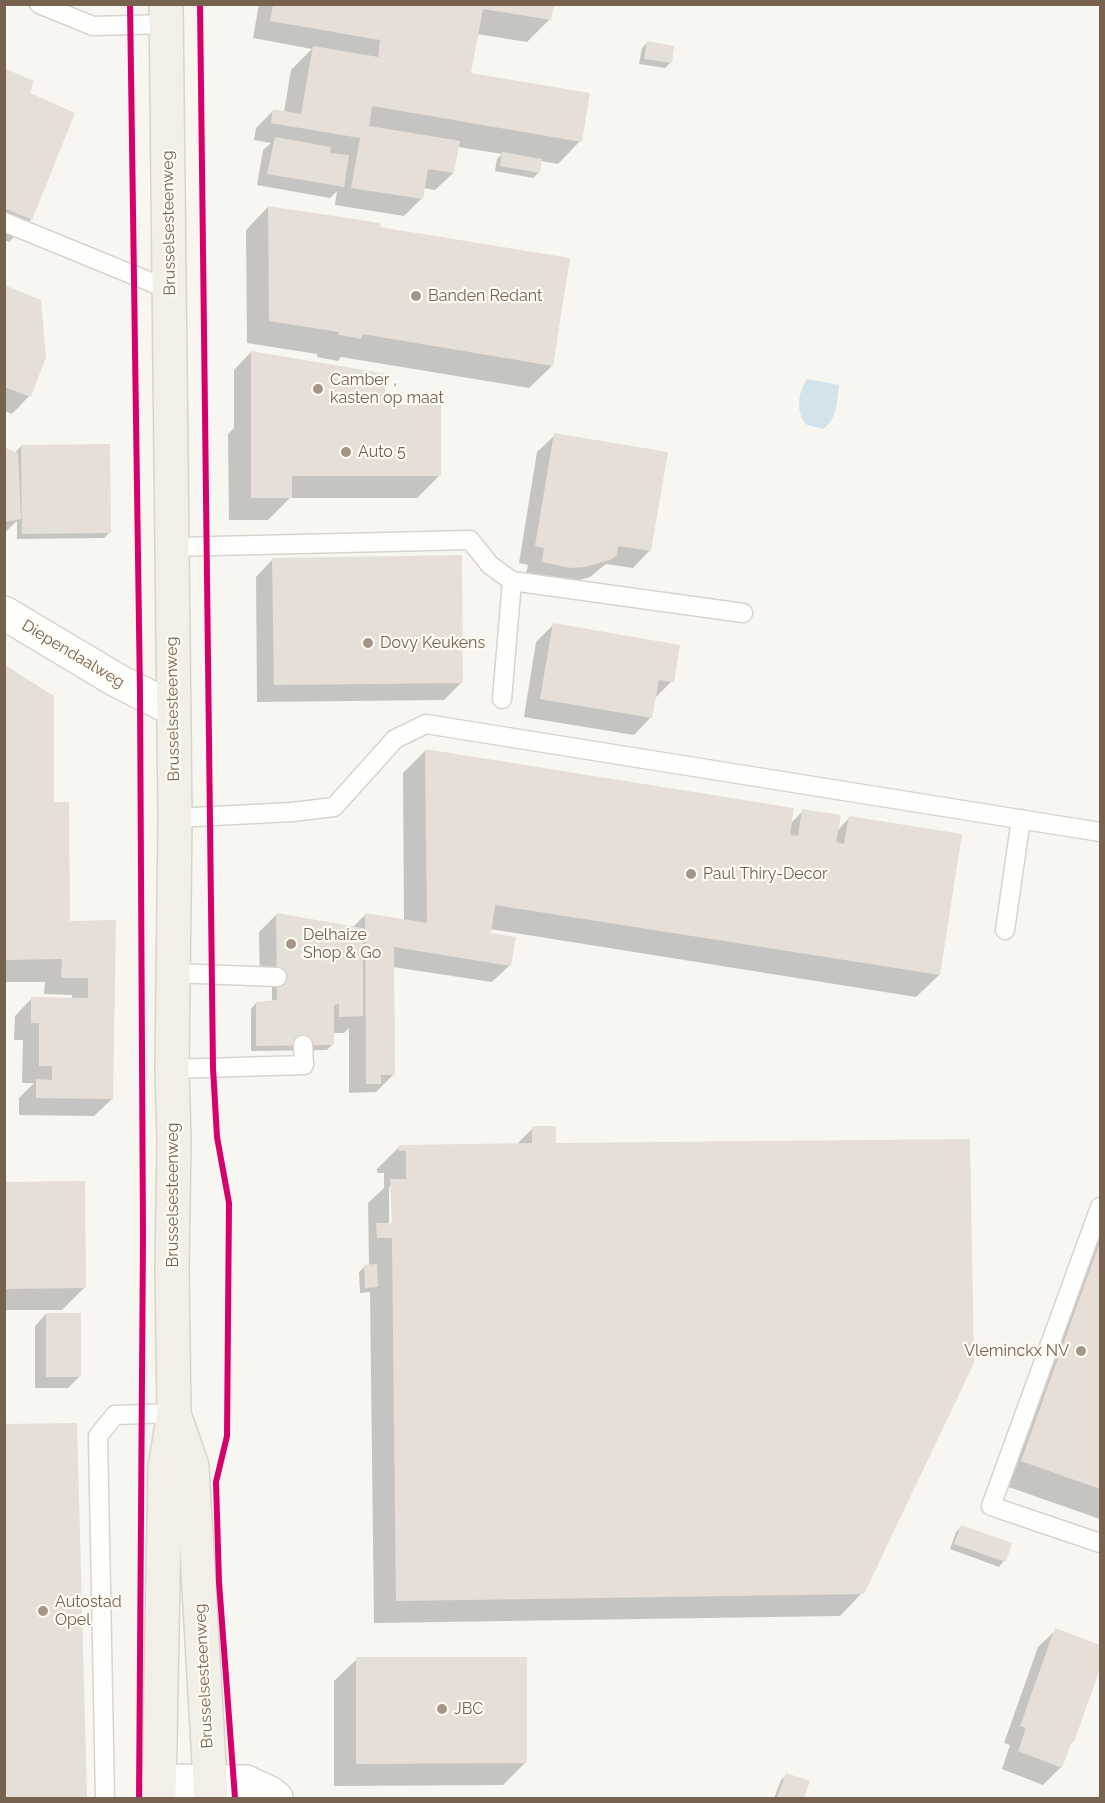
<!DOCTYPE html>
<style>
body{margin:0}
#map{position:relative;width:1105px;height:1803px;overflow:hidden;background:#f8f6f0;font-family:Raleway,sans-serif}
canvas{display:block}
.frame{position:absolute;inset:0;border:6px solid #77614f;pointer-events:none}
</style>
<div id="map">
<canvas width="1105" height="1803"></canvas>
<div class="frame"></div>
</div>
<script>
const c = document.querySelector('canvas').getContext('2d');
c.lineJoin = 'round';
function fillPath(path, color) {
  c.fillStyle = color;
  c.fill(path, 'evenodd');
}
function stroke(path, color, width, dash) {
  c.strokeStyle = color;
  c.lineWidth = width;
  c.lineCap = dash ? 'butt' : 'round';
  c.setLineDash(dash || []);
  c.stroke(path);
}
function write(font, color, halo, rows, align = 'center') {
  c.font = font + ' Raleway,sans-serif';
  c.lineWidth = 4.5;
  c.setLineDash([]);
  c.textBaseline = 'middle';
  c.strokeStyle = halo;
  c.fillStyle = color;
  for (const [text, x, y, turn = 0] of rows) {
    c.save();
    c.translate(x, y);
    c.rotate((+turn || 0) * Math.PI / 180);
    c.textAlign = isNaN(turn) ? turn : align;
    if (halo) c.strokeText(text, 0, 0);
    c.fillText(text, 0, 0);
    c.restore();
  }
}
fillPath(new Path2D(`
 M807,379l32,6c-2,16 -2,35 -16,44l-16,-4c-12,-12 -9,-33 0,-46z`), '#d2e4e9');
fillPath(new Path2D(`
 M259,4h293l-2,15 -23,23 -50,-8 -9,40 112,67 -22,23 -17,-3 -2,11 -6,6 -38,-7 2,-12 5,-5 -44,-7 -5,26 -18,17 -12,-2 -1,10 -18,18 -69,-11 2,-14 -7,7 -73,-13 6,-35 8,-7 -17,-3 2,-12 17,-17 11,1 7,-42 21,-21 -59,-11z
 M647,43l23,20 -5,5 -26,-4 3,-16z
 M4,70l24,24 3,126 -22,22 -5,-2z
 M268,207l110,21 174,138 -23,22 -188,-31 -3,4 -21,-4v-3l-70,-11 -1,-113z
 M4,286l25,110 -17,18 -8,-3z
 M251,352l130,54 58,70 -22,22h-127l-22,22h-39l-1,-86 6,-6v-58z
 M555,435l95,115 -17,18 -27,-4 -16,13 -24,7 -41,-5 3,-14 -9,-2 18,-111z
 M21,446l89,86 -6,6 -87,1v-18l-13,12v-85l11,5z
 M273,559l189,123 -18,18 -187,2 -1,-125z
 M553,625l119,56 -18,18 -3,18 -17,18 -110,-18 12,-75z
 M4,667l48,29v108l17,118h46l-3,177 -18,17 -75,-1v-17l15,-15h-12l1,-43h-9l1,-24 17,-18 40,1v-4l-28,-1 1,-12h-41z
 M426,750l364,74 13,-13 34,20 12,-13 90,157 -23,22 -426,-68 -1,5 21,31 -18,17 -99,-15v108l-17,17 -27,1v-65l-5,5h-12v12l-5,5 -76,1v-42l5,-6 16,-1v-17l-12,1 -1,-54 17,-17 76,13 13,-13 39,6 -1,-148z
 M533,1128l21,16 308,449 -22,23 -466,7 -4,-331 -10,1 -1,-21 6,-6h4l-1,-63 16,-15v-15h-7v-4l23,-23 116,-1zM389,1187h3l1,37h-4z
 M4,1184l81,103 -23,23h-58z
 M1100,1204v315l-100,-35z
 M46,1314l34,62 -12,12h-33v-62z
 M75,1424l10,374h-81v-372z
 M962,1526l42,35 -5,6 -49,-18 6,-17z
 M1056,1630l44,17v17l-27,77 -4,3 -8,23 -18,18 -41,-16 8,-24 -6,-2 34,-96z
 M357,1659l169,103 -23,23 -169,1v-105z
 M786,1775l22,7 -5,16h-29l7,-18z`), '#0003');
fillPath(new Path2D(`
 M273,5h281l-3,15 -68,-11 -12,64 119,20 -8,49 -210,-36 -3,20 91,15 -6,32 -26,-4 -5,30 -72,-11 9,-50 -89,-15 2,-14 28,5 12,-68 65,11 2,-17 -110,-19z
 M647,41l27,5 -2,17 -28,-4z
 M4,68l30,13 -4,12 45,20 -43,107 -28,-12z
 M275,137l56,10 -1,6 19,2 -5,32 -77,-13z
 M502,152l40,7 -2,14 -40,-7z
 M268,206l113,17 -1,4 190,31 -17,108 -191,-32v5l-23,-4v-3l-70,-11z
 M4,285l37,15 5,57 -15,40 -27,-10z
 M251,351l137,23 -5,30 58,1v71h-149v22h-41z
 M554,433l114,19 -17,99 -33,-5 -1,9 -7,5 -25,7 -14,1 -29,-6 2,-14 -9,-2z
 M110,444l1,89 -89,1 -1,-89z
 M4,447l14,6 3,66 -17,3z
 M462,555l1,128 -189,2 -2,-127z
 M553,623l127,22 -6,37 -15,-2 -7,38 -112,-19z
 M5,665l49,31v106h15l1,119 46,-1 -3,179 -77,-1v-19l16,1v-14h-13v-43h-8v-26l57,1v-20h-27l1,-19 -57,1z
 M425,749l369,59 -4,27 8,1 4,-27 39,6 -5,27 8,2 5,-28 113,18 -22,141 -445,-70 -4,28 25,4 -5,29 -117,-19 1,128h-14v9h-15l-1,-171 62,10z
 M276,913l87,15v88l-24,1v-13l-5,1v40l-78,1v-44l21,-2z
 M532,1126h24v17l414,-4 4,224 -110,231 -468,7 -4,-363h-15l-1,-15h16l-2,-44h16v-28h-7v-6l133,-2z
 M85,1181l1,107 -82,1v-107z
 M1100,1242v247l-79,-28z
 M377,1264l1,23 -13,1 -1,-23z
 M46,1313h35v64h-35z
 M77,1423l10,375h-83v-374z
 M961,1525l51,18 -6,19 -52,-18z
 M1055,1628l45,17v24l-26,73 -2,-1 -10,27 -44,-17 8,-23 -6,-2z
 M356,1657h171v106l-171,1z
 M786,1773l24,8 -6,17h-27z`), '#e5dfd7');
const lane = new Path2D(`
 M39,4l54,22 74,-2
 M4,222l166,68
 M172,547l298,-7 20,25 22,16 231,32
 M502,699l10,-118
 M175,818l117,-6 42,-5 61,-68 31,-15 674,108
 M1005,930l16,-111
 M173,973l104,4
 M172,1069l132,-4 -1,-20
 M1100,1207l-109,299 109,37
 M105,1798l-7,-362 17,-21 59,-2`);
const street = new Path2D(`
 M4,613l114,68 55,28
 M159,1781l87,1 24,11 6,5`);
const primary = new Path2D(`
 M175,1417l17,49 19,332
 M159,1798l6,-331 9,-54 -2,-144 2,-130 -2,-70 3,-251 -9,-814`);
stroke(lane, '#d8d3cd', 21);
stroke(street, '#d8d3cd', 36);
stroke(primary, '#d9d3cc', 36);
stroke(lane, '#fefefd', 18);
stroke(street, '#fefefd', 33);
stroke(primary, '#f2efe8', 33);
stroke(new Path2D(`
 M130,4l10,690 3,542 -4,562
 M200,4l13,1064 4,69 12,66 -2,233 -11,46 3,100 16,216`), '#d6006c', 6);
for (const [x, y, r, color] of [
 [416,296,6,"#a49587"],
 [318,389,6,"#a49587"],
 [346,452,6,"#a49587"],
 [368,643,6,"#a49587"],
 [691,874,6,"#a49587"],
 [291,944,6,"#a49587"],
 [1081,1351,6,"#a49587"],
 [43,1611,6,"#a49587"],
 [442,1709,6,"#a49587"]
]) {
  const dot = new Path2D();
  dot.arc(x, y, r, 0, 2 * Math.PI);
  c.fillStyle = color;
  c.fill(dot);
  stroke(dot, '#fefbf3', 2);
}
write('16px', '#77614f', '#fefbf3', [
 ["Brusselsesteenweg",169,223,-91],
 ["Diependaalweg",73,654,31],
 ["Brusselsesteenweg",173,709,-91],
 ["Brusselsesteenweg",173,1195,-90],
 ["Brusselsesteenweg",204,1676,-93]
]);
write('16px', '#77614f', '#fefbf3', [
 ["Banden Redant",428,296],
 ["Camber ,",330,380],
 ["kasten op maat",330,398],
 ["Auto 5",358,452],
 ["Dovy Keukens",380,643],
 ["Paul Thiry-Decor",703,874],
 ["Delhaize",303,935],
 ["Shop & Go",303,953],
 ["Vleminckx NV",1069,1351,"right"],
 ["Autostad",55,1602],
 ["Opel",55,1620],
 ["JBC",454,1709]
], 'left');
</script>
